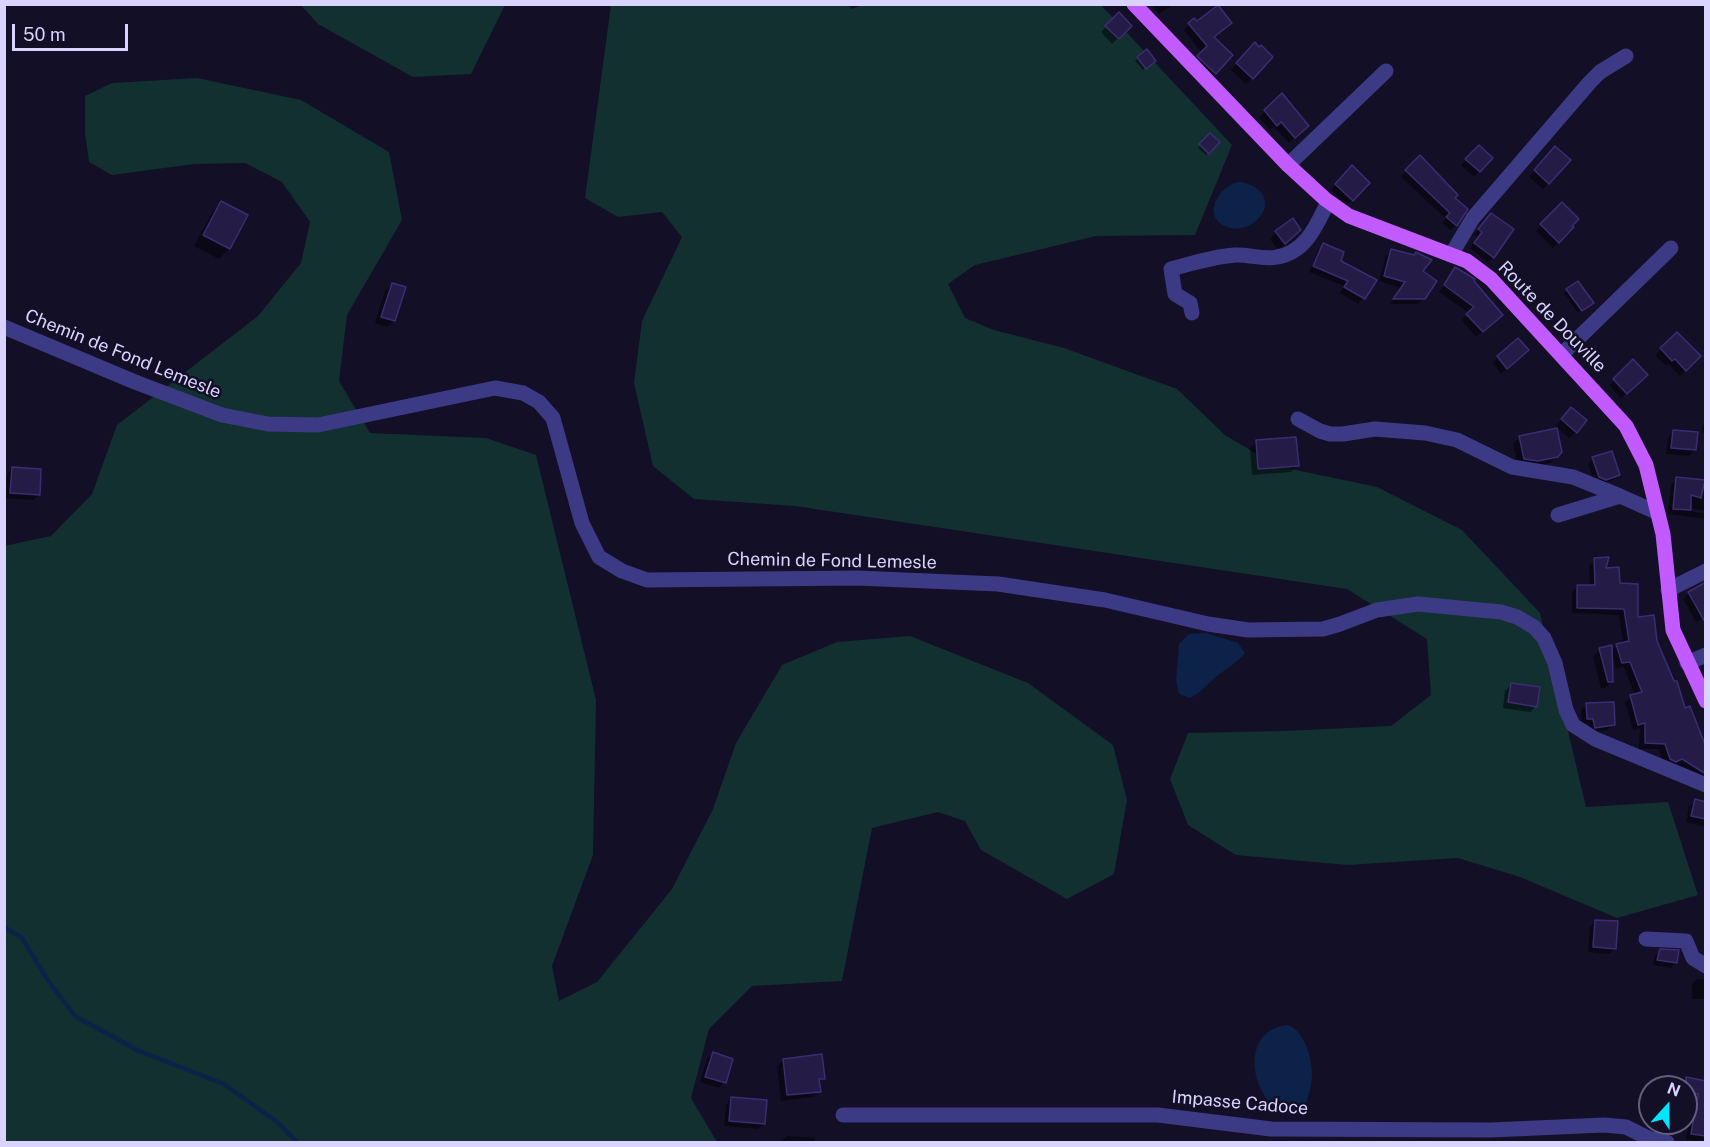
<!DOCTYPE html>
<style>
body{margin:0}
#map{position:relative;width:1710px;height:1147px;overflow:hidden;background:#130f26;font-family:"Public Sans",sans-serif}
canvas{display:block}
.frame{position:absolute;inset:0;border:6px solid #d9d4ff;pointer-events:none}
.north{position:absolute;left:1638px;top:1075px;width:60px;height:60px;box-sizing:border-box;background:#130f26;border:2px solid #625e7d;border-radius:50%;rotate:21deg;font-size:16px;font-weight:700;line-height:24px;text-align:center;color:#d9d4ff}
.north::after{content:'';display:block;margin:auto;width:21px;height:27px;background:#00e5ff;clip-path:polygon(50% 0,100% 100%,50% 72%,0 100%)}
.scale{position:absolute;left:12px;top:24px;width:116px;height:27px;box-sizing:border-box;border:3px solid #d9d4ff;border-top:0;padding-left:8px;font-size:18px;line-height:21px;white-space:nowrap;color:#d9d4ff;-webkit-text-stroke:4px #130f26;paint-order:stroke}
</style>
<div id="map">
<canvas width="1710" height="1147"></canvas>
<div class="frame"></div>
<div class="north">N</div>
<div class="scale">50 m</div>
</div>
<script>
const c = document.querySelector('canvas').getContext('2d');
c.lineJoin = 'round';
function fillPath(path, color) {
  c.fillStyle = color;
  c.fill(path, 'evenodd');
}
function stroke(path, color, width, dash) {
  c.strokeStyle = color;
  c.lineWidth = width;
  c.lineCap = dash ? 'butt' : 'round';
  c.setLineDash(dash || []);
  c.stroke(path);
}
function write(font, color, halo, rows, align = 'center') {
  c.font = font + ' "Public Sans",sans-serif';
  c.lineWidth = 5;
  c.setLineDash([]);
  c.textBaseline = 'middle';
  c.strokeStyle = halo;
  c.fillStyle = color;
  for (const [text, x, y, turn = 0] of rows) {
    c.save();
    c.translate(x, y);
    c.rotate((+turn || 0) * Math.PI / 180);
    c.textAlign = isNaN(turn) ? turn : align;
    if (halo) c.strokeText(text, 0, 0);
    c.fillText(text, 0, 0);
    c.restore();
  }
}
fillPath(new Path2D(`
 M846,4l6,5 12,-5 237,1 131,140 -37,90 -99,1 -121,29 -27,19 17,34 29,12 70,18 113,41 48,46 52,31 100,21 85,43 78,83 46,194 82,-5 30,93 -81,23 -97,-41 -62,-19 -111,7 -111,-10 -48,-30 -18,-46 18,-46 95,-2 108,-5 40,-31 -4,-56 -80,-50 -552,-83 -101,-7 -41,-33 -19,-83 8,-62 40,-84 -20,-25 -44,5 -33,-19 26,-193z
 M301,5h204l-34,69 -58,3 -95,-53z
 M197,78l104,22 88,52 13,68 -55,95 -8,66 31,52 116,5 50,17 60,245 -3,155 -41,111 7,35 38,-19 75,-93 41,-80 23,-66 46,-78 55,-23 73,-6 118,47 85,62 14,55 -13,74 -47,25 -86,-49 -16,-29 -27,-9 -66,16 -30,153 -90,5 -43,43 -18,69 26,44h-712l-1,-596 47,-10 41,-42 25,-69 141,-109 43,-53 9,-41 -28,-40 -37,-19 -51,1 -82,11 -23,-13 -4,-29v-37l27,-13z`), '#12302f');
fillPath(new Path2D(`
 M1242,182c48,12 11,60 -19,43 -22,-13 0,-44 19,-43z
 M1206,633l32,10 7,10c-8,10 -18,15 -28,23 -9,8 -16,16 -27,22l-11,-4 -3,-14 3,-36 10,-10z
 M1287,1025c17,4 25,33 25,49 0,10 -3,22 -7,33l-15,8c-36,-7 -56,-83 -3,-90z`), '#0c2248');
fillPath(new Path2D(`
 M1152,4h22l-15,10z
 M1119,14l11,12 -18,18 -11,-12z
 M1194,20l3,3h33l-17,15 2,35 -6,5 -16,-15 9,-10 -18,-23z
 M1255,44l16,13 -25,27 -15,-14z
 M1138,58l16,2 -11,10 -8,-9z
 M1282,95l19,37 -12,11 -15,-16 -4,3 -11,-13z
 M1210,135l8,7 -12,13 -8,-7z
 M1479,147l12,11 -17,19 -13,-12z
 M1550,154l-2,29 -5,6 -14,-12z
 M1420,157l33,41 3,26 -5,6 -9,-7 4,-4 -45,-42z
 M1352,167l16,16 -22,23 -15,-16z
 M222,203l24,13 -17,33 -10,10 -25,-13 18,-33z
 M1562,204l10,23 -19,21 -17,-17z
 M1486,220l7,37 -5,5 -18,-14 8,-11 -4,-2z
 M1276,232l17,5 -15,13 -8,-11z
 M1324,245l15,17 36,18 -17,24 -18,-11 4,-7 -35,-14 9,-22z
 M1392,250l29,21 3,27 -6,6h-28l11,-16 -22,-7 7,-25z
 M1455,269l40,51 -19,17 -14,-17 7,-7 -30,-21z
 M392,285l2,36 -7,6 -12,-4 10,-32z
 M1567,290l22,15 -11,8 -14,-20z
 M1677,334l22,22 -19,20 -12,-12 -2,2 -11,-11z
 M1518,340l3,16 -20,18 -9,-11z
 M1633,362l13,13 -25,23 -12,-13z
 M1565,415l11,17 -7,6 -13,-12z
 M1706,416v17l-5,-1z
 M1674,431l21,19 -6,6 -23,-2 2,-17z
 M1519,438l38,18 -7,7 -19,4 -13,-2 -5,-21z
 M1257,442l40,24 -6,6 -39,3 -2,-27z
 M1593,458l25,17 -5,5 -13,5 -6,-3 -6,-18z
 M12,468l27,27 -6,5 -28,-2 2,-24z
 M1677,479l29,5v27l-17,-3v3l17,3v5l-38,-5 3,-29z
 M1594,560l25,25 18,33 19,23 28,69 22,41 -1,32 -29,-19 -7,3 -5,-2 -5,-16h-20l1,-21 -7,2 -8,-28 10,-6 -11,-29 -8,1 -4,-14v27l-7,7h-4l-8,-32 7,-6 11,2 6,-6 6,-2 -4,-29 -47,-2v-21l6,-6 12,1 -1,-21z
 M1689,593l17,24 -10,5 -13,-23z
 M1511,685l25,21 -6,6 -27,-4 2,-17z
 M1587,704l27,20 -7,6 -17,3 -2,-9h-7v-14z
 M1696,801l10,3v23l-20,-5 3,-15z
 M1596,921l19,28 -6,5 -21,-2 2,-25z
 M1661,951l15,12 -5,5 -18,-3 2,-9z
 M1697,979l9,1v19h-14v-15z
 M713,1054l11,28 -5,6 -19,-6 7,-23z
 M783,1060l40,18 -5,5 1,8 -6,6 -32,4 -4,-35z
 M1685,1078l21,4v57l-4,3 -16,-3 7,-40 -7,-1v-11h-7z
 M731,1099l33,24 -6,6 -34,-3 2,-21z
 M787,1136l28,2v4h-34z`), '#0007');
stroke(new Path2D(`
 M4,927l18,11 27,44 26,34 64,35 85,33 53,38 20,20`), '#0c2248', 4.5);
const building = new Path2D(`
 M1218,5l14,18 -18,14 19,18 -17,19 -19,-18 10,-10 -19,-23 6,-5 3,3z
 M1119,12l13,14 -13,13 -14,-13z
 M1255,42l4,5 2,-2 12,12 -20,22 -17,-16z
 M1147,49l9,12 -10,8 -9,-12z
 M1282,93l27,33 -14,12 -14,-16 -4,4 -13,-16z
 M1210,133l10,9 -11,12 -10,-10z
 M1479,145l14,13 -13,14 -15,-13z
 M1555,146l16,14 -22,24 -15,-14z
 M1420,155l38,40 -3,3 13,11 -11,17 -11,-9 4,-4 -45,-43z
 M1352,165l18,18 -17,18 -18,-17z
 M221,201l27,14 -18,34 -27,-14z
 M1562,202l17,17 -7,7 2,1 -15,16 -19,-19z
 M1491,213l23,16 -20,29 -20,-15 8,-11 -4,-3z
 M1293,218l8,12 -16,14 -10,-13z
 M1323,243l21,9 -3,9 36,19 -12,19 -21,-12 4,-6 -35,-15z
 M1391,249l23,6 2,-3 16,8 -9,11 14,10 -12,18h-32l12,-17 -21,-6z
 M1455,267l20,12 -1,2 29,34 -20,17 -17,-18 8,-7 -30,-22z
 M1578,281l16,22 -12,8 -16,-22z
 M392,283l14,4 -11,34 -14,-4z
 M1677,332l24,24 -15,15 -11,-12 -3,2 -12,-13z
 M1518,338l11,12 -22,19 -10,-13z
 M1633,359l15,16 -21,19 -14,-15z
 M1571,407l16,13 -10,13 -16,-14z
 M1557,428l5,24 -4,5 -20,4 -14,-2 -5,-23z
 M1673,430l25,2 -2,18 -25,-2z
 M1296,437l3,29 -41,3 -2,-29z
 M1612,451l8,24 -14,5 -7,-3 -7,-20z
 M12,467l29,2 -1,26 -30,-2z
 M1676,477l29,3 -4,18 -10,-3v15l-18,-1z
 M1609,557l-3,11 13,-1 1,16 18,1v33l16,-2 3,26 17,40h3l8,27 5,-2 16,41v27l-24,-15 -6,3 -6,-3 -5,-15 -20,-1v-20l-7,2 -8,-30 12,-3 -12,-30 -8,1 -6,-19 13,-3 -5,-32 -47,-1v-23h18l-1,-27z
 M1706,582v42l-18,-32z
 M1612,645l1,37h-5l-9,-34z
 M1511,683l29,4 -3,20 -29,-5z
 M1614,702l1,23 -20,3 -2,-9h-6l-1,-16z
 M1695,799l11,3v17l-15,-3z
 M1595,920l23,1 -2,28 -23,-2z
 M1660,949l19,1 -2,13 -20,-3z
 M713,1052l20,7 -7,24 -21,-6z
 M822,1054l3,25h-6l2,13 -34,3 -4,-36z
 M1686,1077l20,4v55l-15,-2 7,-40 -12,-2z
 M731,1097l36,3 -2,24 -36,-3z`);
fillPath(building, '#241b47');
stroke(building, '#3b2d73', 1.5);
stroke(new Path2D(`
 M1288,165l98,-94
 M1451,255l22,-37 117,-136 10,-10 26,-16
 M1192,313l-2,-10 -15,-9 -4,-25c21,-6 42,-12 64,-14 13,-1 28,5 42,2 29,-5 39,-31 51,-55
 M4,327l131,55 87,33 46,9 50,1 177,-37 28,5 16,9 14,16 29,105 17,34 23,14 25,9 211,-2 140,6 107,16 103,24 40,6 75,-1 17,-5 37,-14 41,-6 83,8 16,5 17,10 10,11 11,25 11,47 7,15 22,14 111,46
 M1562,354l109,-106
 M1298,419l22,12 10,3h13l32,-5 50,4 32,7 55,27 61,10 47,19 38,17
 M1558,515l62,-19
 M1668,590l38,-19
 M1687,663l19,-8
 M1646,939l40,2 7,17 13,8
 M843,1115h315l113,14 220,1 113,-5 22,2 22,11 19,4`), '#3d3a85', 15);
stroke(new Path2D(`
 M1134,4l154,161 37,34 24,17 118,45 24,18 135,147 20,39 17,69 10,96 33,71`), '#c25bff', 15);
write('18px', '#d9d4ff', '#130f26', [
 ["Route de Douville",1552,317,46],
 ["Chemin de Fond Lemesle",123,354,22],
 ["Chemin de Fond Lemesle",832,561,1],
 ["Impasse Cadoce",1240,1103,5]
]);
</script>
